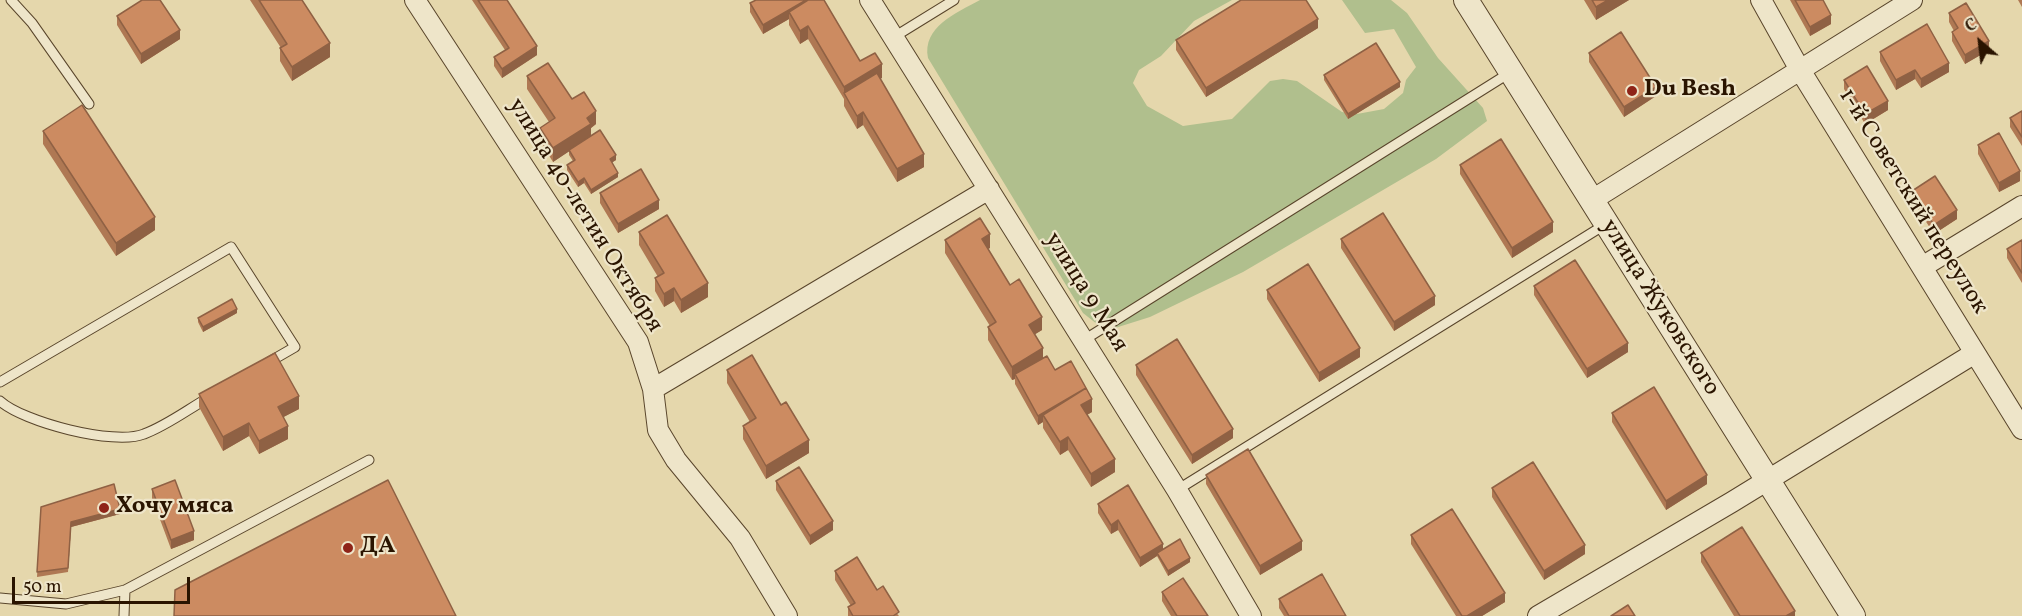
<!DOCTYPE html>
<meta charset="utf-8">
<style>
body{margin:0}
#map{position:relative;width:2022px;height:616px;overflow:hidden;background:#e5d7ac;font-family:Vollkorn,serif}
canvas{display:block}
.north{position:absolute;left:1950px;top:12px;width:60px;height:60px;-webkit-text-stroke:4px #eee5c9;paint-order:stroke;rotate:332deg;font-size:16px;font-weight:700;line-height:24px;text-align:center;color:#2a1400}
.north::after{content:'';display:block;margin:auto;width:21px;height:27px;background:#2a1400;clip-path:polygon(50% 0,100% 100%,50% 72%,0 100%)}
.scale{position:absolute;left:12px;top:577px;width:178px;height:27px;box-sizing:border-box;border:3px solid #2a1400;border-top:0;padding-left:8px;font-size:18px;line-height:21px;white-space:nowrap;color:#2a1400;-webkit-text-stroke:4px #eee5c9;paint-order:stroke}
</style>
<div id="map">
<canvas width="2022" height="616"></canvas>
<div class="north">С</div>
<div class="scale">50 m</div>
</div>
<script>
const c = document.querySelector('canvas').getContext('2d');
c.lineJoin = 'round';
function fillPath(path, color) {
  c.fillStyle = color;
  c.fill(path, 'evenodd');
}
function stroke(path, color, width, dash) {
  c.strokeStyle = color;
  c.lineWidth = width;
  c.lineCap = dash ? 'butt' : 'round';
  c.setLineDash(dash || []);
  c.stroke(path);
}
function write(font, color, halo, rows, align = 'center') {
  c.font = font + ' Vollkorn,serif';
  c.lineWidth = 4.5;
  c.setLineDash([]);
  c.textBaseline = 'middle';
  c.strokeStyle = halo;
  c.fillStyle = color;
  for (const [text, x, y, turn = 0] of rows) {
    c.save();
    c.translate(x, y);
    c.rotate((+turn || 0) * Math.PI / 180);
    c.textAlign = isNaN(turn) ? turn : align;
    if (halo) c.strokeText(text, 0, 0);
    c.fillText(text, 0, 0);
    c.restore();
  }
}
fillPath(new Path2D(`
 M980,0h252l-38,21 -33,35 -22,14 -6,13 14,23 36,20 49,-7 38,-38 13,-2 14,2 45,31 15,2 27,-5 19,-16 3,-13 10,-13 -22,-38 -29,4 -23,-33h49l16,13 31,45 45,50 4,13 -51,38 -193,113 -93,45 -35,11h-13l-19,-15 -155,-255c-6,-31 28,-45 52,-58z`), '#b0bf8d');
const service = new Path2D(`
 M11,0l21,23 57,81
 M894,37l60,-37
 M1084,340l427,-268
 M0,382l231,-135 64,100 -26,15
 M0,401c23,21 114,45 144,33 22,-8 43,-24 64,-36
 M1177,490l429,-266
 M0,598l66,6 59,-14 244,-130
 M124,616l1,-26`);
const minor = new Path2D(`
 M415,0l223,342 15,47 5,41 18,30 64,78 47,78
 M870,0l307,490 74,126
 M1761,0l39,70 222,359
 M1592,200l320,-200
 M1922,267l100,-61
 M653,389l336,-200
 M1538,616l194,-114 243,-149`);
const tertiary = new Path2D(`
 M1466,0l387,616`);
stroke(service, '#59452b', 11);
stroke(minor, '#59452b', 22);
stroke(tertiary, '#59452b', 26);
stroke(service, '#eee5c9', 9);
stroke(minor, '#eee5c9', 20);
stroke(tertiary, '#eee5c9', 24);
fillPath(new Path2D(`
 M250,0h52l28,57 -38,24 -12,-20v-13h1z
 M472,0h35l30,55 -35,23 -8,-12v-9l11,-7z
 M824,0l36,61 22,17h-2l44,89 -27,15 -34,-57 -6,4 -13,-23v-7l-36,-60 -8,5 -11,-19v-6l-26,15 -13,-22v-9z
 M1584,0h45l-33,20z
 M1790,0h33l8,24 -21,12z
 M2018,0h4v7z
 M1949,13l40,37 -24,14 -13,-23v-9l2,-1 -5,-9z
 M117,16l63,23 -39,25 -24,-39z
 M1318,28l-112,69 -30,-47v-10z
 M1880,52l69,20 -28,16 -6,-9 -19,11 -16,-29z
 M1589,53l67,43 -32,21 -35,-55z
 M1324,75l76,12 -52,32 -24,-39z
 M527,76l45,23 24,25 -5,4v8l25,24 -4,2 6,15 -27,17 -7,-11 -6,4 -11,-17v-5l6,-4 -4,-6v-4l-16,11 -13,-21v-13l9,-6 -22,-33z
 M1844,80l44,30 -23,14 -21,-35z
 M2022,111v35l-12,-19v-9z
 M43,131l112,99 -39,26 -73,-112z
 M1978,145l42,36 -21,11 -21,-38z
 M1460,165l93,67 -41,26 -52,-84z
 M1912,191l45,28 -23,15 -22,-34z
 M600,193l59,16 -41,24 -18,-30z
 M639,232l69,65 -27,16 -7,-12 -10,6 -9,-16v-13l3,-1 -19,-32z
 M1341,239l94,66 -41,26 -53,-83z
 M945,240l45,8 -3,1 23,36 32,45 -7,4 8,24 12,12 37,42 -5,3 28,57 -24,15 -23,-37 -8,5 -17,-27v-6l-5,3 -23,-41v-5l-3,1 -24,-40v-13l2,-1 -45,-73z
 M2022,240v43l-15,-25v-9z
 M1534,286l94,66 -41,26 -53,-83z
 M1267,290l93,67 -41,25 -52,-83z
 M237,313l-34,19 -5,-10v-4z
 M1136,365l97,73 -41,26 -56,-89z
 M727,370l54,35 28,48 -43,26 -23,-40v-13l7,-4 -23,-39z
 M199,394l100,15 -16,8 5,22 -29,15 -10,-18 -26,15 -24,-44z
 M1612,413l95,71 -41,26 -54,-88z
 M1206,475l96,75 -42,25 -54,-91z
 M776,481l57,49 -23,15 -34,-55z
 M1492,488l93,66 -41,26 -52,-83z
 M152,489l42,51 -23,9 -19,-51z
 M1098,504l65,45 27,13 -22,14 -11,-20 -17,11 -22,-37 -7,4 -13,-21z
 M41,507l79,7 -49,13 -3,45 -31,5z
 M1411,535l94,67 -23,14h-26l-45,-72z
 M1701,553l94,63h-61l-33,-54z
 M835,571l42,19 22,26h-51v-9l3,-1 -16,-26z
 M1162,592l46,24h-37l-9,-15z
 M1279,599l67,17h-62l-5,-8z`), '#af7853');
fillPath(new Path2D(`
 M806,0h14l-31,12v7l-26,15v-9z
 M1608,0h21l-33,20v-13z
 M1831,15v9l-21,12v-9z
 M1318,19v9l-112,69v-9z
 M808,26v13l-8,5v-13z
 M180,30v9l-39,25v-10z
 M1989,41v9l-24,14v-9z
 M330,43v14l-38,24v-14z
 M537,46v9l-35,23v-9z
 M1949,63v9l-28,16v-9z
 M882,64v14l-35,20 -3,-4v-7z
 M1915,70v9l-19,11v-10z
 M1400,82v5l-52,32v-5z
 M1656,87v9l-32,21v-10z
 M1888,101v9l-23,14v-10z
 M596,111v13l-5,4v9l-38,25v-14l34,-30z
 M863,112v13l-6,4v-13z
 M924,154v13l-27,15v-13z
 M616,155v5l-6,4v-5z
 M2020,171v10l-21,11v-9z
 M618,173v4l-27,17v-4z
 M584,178v5l-6,4v-5z
 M659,200v9l-41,24v-9z
 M1957,210v9l-23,15v-9z
 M155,217v13l-39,26v-13z
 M1553,222v10l-41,26v-10z
 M990,234v14l-8,4v-13z
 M708,283v14l-27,16v-13z
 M674,288v13l-10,6v-13z
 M1435,296v9l-41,26v-9z
 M237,309v4l-34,19v-5z
 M1042,317v13l-13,8v-13z
 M1628,343v9l-41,26v-9z
 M1043,348v13l-28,13v5l-3,1v-13z
 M1360,348v9l-41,25v-9z
 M1086,389l-43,26v7l-5,3v-9z
 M299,396v13l-21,11v-13z
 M1092,399v13l-11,6v-13z
 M249,423v13l-26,15v-14z
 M288,426v13l-29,15v-13z
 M1233,429v9l-41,26v-9z
 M1068,437v13l-8,5v-13z
 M809,440v13l-43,26v-13z
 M1115,459v13l-24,15v-13z
 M1707,475v9l-41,26v-9z
 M120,509v5l-49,13 -3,45 3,-50z
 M1118,520v10l-7,4v-9z
 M833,521v9l-23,15v-9z
 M194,531v9l-23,9v-9z
 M1302,541v9l-42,25v-9z
 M1163,544v9h-6v3l-17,11v-9z
 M1585,545v9l-41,26v-9z
 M1190,558v4l-22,14v-5z
 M1505,593v9l-23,14h-15z
 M1795,611v5h-9z`), '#8f6144');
const building = new Path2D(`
 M142,0h18l20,30 -39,24 -24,-38z
 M259,0h43l28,43 -38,24 -12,-19 7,-4z
 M478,0h29l30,46 -35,23 -8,-12 15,-9z
 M756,0h50l-43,25 -13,-22z
 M808,0h16l36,61 15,-8 7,11 -38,23 -36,-61 -8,5 -11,-19z
 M1241,0h65l12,19 -112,69 -30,-48z
 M1592,0h16l-12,7z
 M1795,0h28l8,15 -21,12z
 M1966,3l23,38 -24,14 -13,-23 6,-4 -9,-15z
 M1927,24l22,39 -28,16 -6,-9 -19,10 -16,-28z
 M1621,32l35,55 -32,20 -35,-54z
 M1376,43l24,39 -52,32 -24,-39z
 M548,63l24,36 12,-7 12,19 -9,7 4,6 -38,24 -13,-20 15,-10 -28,-42z
 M1867,66l21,35 -23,13 -21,-34z
 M877,73l47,81 -27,15 -34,-57 -6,4 -13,-23z
 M82,105l73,112 -39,26 -73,-112z
 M2022,111v26l-12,-19z
 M600,130l16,25 -6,4 8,14 -27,17 -7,-12 -6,4 -11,-17 8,-5 -6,-10z
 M1999,133l21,38 -21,12 -21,-38z
 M1501,139l52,83 -41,26 -52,-83z
 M641,169l18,31 -41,24 -18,-31z
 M1935,176l22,34 -23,15 -22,-34z
 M1383,213l52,83 -41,26 -53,-83z
 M667,215l41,68 -27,17 -7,-12 -10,6 -9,-16 9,-5 -25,-41z
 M980,218l10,16 -8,5 28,46 9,-6 23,38 -13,8 14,23 -31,19 -24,-40 8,-5 -51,-82z
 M2022,240v33l-15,-24z
 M1575,260l53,83 -41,26 -53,-83z
 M1308,264l52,84 -41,25 -52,-83z
 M232,299l5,10 -34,18 -5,-9z
 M1177,339l56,90 -41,26 -56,-90z
 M275,353l24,43 -21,11 10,19 -29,15 -10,-18 -26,14 -24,-43z
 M752,355l29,50 5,-3 23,38 -43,26 -23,-40 13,-8 -29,-48z
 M1047,356l8,14 16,-9 15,27 -48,28 -23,-42z
 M1654,387l53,88 -41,26 -54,-88z
 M1086,388l6,11 -11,6 34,54 -24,15 -23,-37 -8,5 -17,-27z
 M1248,449l54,92 -42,25 -54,-91z
 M1533,462l52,83 -41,26 -52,-83z
 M799,467l34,54 -23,15 -34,-55z
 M175,480l19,51 -23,9 -19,-51z
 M388,480l68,136h-282l1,-26z
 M114,484l6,25 -49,13 -3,46 -31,4 4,-65z
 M1128,485l35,59 -23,14 -22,-38 -7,5 -13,-21z
 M1452,509l53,84 -38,23h-5l-51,-81z
 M1742,527l53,84 -9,5h-46l-39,-63z
 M1180,539l10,19 -22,13 -11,-18z
 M857,557l20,33 6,-4 16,26 -6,4h-40l-5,-9 7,-4 -20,-32z
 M1322,574l24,42h-57l-10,-17z
 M1183,578l25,38h-31l-15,-24z
 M1628,605l7,11h-24z`);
fillPath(building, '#cc8b61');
stroke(building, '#8f6144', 1.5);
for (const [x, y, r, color] of [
 [1632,91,6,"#8f2418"],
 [104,508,6,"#8f2418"],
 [348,548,6,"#8f2418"]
]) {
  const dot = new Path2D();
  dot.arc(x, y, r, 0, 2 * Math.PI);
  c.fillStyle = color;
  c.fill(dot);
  stroke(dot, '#eee5c9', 2);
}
write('bold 24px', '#2a1400', '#eee5c9', [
 ["Du Besh",1644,91],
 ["Хочу мяса",116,508],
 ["ДА",360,548]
], 'left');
write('24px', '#2a1400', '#eee5c9', [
 ["1-й Советский переулок",1912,202,58],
 ["улица 40-летия Октября",584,216,58],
 ["улица 9 Мая",1085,293,58],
 ["улица Жуковского",1659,308,58]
]);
</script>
